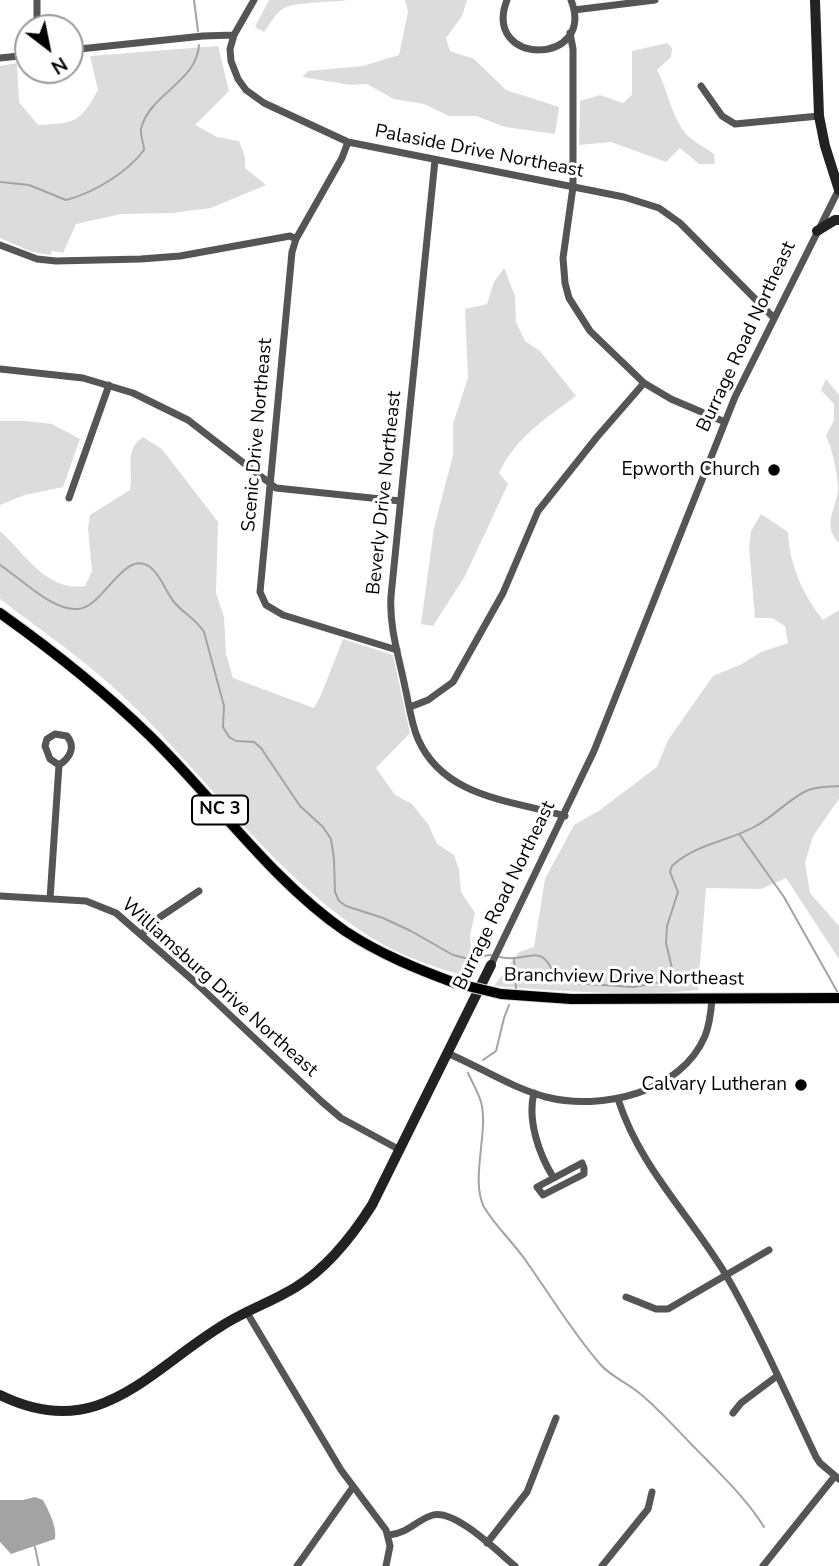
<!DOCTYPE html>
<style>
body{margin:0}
#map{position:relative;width:839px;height:1566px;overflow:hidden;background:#fff;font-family:"Nunito Sans",sans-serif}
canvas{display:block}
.north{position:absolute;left:14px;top:14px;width:70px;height:70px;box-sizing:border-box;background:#fff;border:2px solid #999;border-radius:50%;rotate:148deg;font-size:19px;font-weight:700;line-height:28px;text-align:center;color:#000}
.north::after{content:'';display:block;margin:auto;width:24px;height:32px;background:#000;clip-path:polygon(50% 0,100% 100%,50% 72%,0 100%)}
</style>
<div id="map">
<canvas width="839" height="1566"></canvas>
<div class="north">N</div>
</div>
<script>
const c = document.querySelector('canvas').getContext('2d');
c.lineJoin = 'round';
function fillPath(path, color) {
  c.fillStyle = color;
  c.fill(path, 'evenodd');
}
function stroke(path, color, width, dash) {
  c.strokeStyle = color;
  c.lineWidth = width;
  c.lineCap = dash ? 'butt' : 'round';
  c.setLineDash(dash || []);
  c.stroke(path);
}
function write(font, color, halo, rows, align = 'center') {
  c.font = font + ' "Nunito Sans",sans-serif';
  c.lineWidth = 6;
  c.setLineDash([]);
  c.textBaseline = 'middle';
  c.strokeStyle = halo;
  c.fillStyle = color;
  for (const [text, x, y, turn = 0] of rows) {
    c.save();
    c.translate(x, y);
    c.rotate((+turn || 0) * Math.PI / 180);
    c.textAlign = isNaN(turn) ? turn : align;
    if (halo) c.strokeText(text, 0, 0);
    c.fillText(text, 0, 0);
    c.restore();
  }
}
fillPath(new Path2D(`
 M269,0h78c-16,3 -55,1 -66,10 -7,6 -12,15 -17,22l-9,-5z
 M405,0h62l-5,16 -16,22 4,13 24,8 32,31 53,17 -4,27 -50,-7 -29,-11h-27l-25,-12 -30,-5 -27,-15 -16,1 -49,-8 6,-6 55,-5 36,-11 9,-43z
 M667,43l5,5 -1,9 -14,13c11,20 14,47 30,65 7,7 19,13 27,19l1,10h-16l-19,-16 -14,14 -55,-20 -32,3 1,-44 20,-6 23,8 9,-8v-44z
 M218,46l11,45 -34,34 22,12 22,4 6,16v11l21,17 -55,23 -39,5 -51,1 -45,10 -13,29 -11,-2 -1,4 -19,-3 -32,-14v-172l17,-3 2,39 19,23c37,-2 42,-2 60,-35l-8,-34z
 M504,268l11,28 1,26 9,19 15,10 36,45c-30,22 -61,42 -77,77l9,11 -43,92 -32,50 -12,-2 13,-96 19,-73v-31l15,-46 -3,-69 22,-5 7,-22z
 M826,379l13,16v148c-17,-18 -4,-32 -1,-52 1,-13 -6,-43 -12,-55l8,-16v-16l-13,-14z
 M0,421h25l27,3 28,15 -17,48 -38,8 -25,10z
 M143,437l19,12 56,73 -2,71 8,24 2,37 7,24 81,30 7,-13 22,-56 50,16 17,78 -34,35 19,27 17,9 16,20 9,20 17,11 5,14 2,23 14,21 -5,22 1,12 -10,28c-26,-8 -54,-17 -79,-31 -104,-61 -171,-164 -257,-246 -38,-36 -83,-67 -125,-99v-68c25,22 46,61 85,55l7,-15 -4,-42 2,-14 40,-25c4,-20 -7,-40 13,-53z
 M761,514l27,18c1,32 15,63 35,88l16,-10v189l-26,37 -8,27 5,30 29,33v33l-53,-81 -25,11 -55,-1 -8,102c-67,7 -137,1 -204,-4l25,-34 15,-5 11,-68 29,-54 26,-15 57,-43 11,-27 45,-64 29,-12 19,-12 27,-9 -3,-17 -13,-8h-17l-6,-71 2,-16z`), '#dcdcdc');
fillPath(new Path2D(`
 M35,1497l8,3c6,12 14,26 12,39l-44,15 -11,-12v-42h23z`), '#a3a3a3');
stroke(new Path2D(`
 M194,0l4,31
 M0,182l29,3 37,15c27,-7 61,-27 78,-50 0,-7 -4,-14 -3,-21 8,-35 56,-47 58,-84
 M0,565c21,13 51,46 78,44 25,-1 46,-61 72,-42 11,8 15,24 24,35 9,11 22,17 30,30l20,74 -1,21 6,10 7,4 18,1 7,6 39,58 23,21 8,12 3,20 1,33 4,9 7,5 37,12 28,13 42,24 12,3 26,-3
 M740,835l44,62 54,96
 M500,957c30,8 41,-21 57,25l76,5 28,-5 11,-14 -6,-25 1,-17 11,-34 -8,-20 2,-6c23,-22 58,-25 84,-40 18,-10 32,-26 50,-35 11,-5 22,-4 33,-5
 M514,959l2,30
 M483,1060l13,-9 8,-33 5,-13
 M468,1073c4,9 10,19 13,29 8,29 -11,78 3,105 12,20 29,35 42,54 25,35 46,71 74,103 10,12 26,18 38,28 25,20 45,45 68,67 21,22 42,42 58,68
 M35,1547l4,19`), '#a3a3a3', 2);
const primary = new Path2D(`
 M0,613c52,37 103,77 149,122 64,62 122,145 196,196 35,23 72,38 110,52
 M501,994l70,5 268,-1`);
stroke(primary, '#dbdbdb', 12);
stroke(new Path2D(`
 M254,0l-20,35 -4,14 1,12 7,18 8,11 18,13 84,39 276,55 35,11 21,15 93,94
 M507,0c-26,67 90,66 64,0
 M574,10l81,-10
 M37,28v-28
 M570,33l3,16v138l-10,71 2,25 4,15 21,33 54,52 27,16 54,23
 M70,50l133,-14 31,-1
 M0,58l28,-3
 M701,86l21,30 13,8 84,-8
 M348,142l-6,16 -46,81 -4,13 -32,340 6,13 17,10 114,35
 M435,160l-44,436c-2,31 8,61 14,91 4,17 6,36 13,52 26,59 93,61 147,77
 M0,245l37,14 19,2 85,-2 39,-3 110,-20 6,3
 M0,369l83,9 50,15 55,27 88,68 124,13
 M69,498l40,-113
 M410,707l18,-7 25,-18 50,-89 35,-82 59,-74 47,-54
 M0,896l86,5 30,12 80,70 125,118 20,17 59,32
 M50,899l9,-134c11,-7 17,-18 8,-29l-12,-2 -8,5 -2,7 5,13 9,6
 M141,935l19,-18 39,-26
 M491,965l103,-214 141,-354 104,-208
 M447,1053c33,14 65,35 99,44 55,14 135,-4 159,-61 5,-12 6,-25 7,-37
 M534,1093c-7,27 5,61 19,84
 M618,1099c22,69 72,116 108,176 34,59 61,121 90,182l4,6 19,16
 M582,1163l2,5v6l-41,21 -6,-8z
 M626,1297l30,12h12l101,-59
 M246,1311l95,159 45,60 4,16 -4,20
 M733,1413l8,-10 36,-27
 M389,1535c22,-3 27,-15 44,-20 22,-6 65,37 82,51
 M487,1543l40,-51 29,-74
 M297,1566l56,-79
 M602,1566l46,-57 4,-17
 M763,1566l72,-90`), '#555', 7);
stroke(new Path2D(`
 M815,0l4,116 6,30 14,44
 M817,231l18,-11h4
 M0,1395c97,48 146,-22 220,-68 24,-16 52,-25 76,-40 31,-19 57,-52 76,-82l119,-240`), '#222', 10);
stroke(primary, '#000', 10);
const primaryBridge = new Path2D(`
 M455,983l46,11`);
stroke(primaryBridge, '#dbdbdb', 12, []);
stroke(primaryBridge, '#000', 10);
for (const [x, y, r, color] of [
 [774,470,7,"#000"],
 [801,1085,7,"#000"]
]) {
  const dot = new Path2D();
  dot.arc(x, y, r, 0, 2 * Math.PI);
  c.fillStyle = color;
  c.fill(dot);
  stroke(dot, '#fff', 2.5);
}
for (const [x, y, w] of [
 [220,810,56]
]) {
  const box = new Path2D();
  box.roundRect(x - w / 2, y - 14.5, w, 29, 5);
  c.fillStyle = '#fff';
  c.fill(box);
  stroke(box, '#000', 2);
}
write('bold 18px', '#000', null, [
 ["NC 3",220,810]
]);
write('19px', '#000', '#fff', [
 ["Palaside Drive Northeast",479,152,11],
 ["Burrage Road Northeast",747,337,-65],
 ["Scenic Drive Northeast",258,435,-85],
 ["Beverly Drive Northeast",385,493,-84],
 ["Burrage Road Northeast",505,896,-64],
 ["Branchview Drive Northeast",624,978,1],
 ["Williamsburg Drive Northeast",219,988,42]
]);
write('19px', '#000', '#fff', [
 ["Epworth Church",760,470],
 ["Calvary Lutheran",787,1085]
], 'right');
</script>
